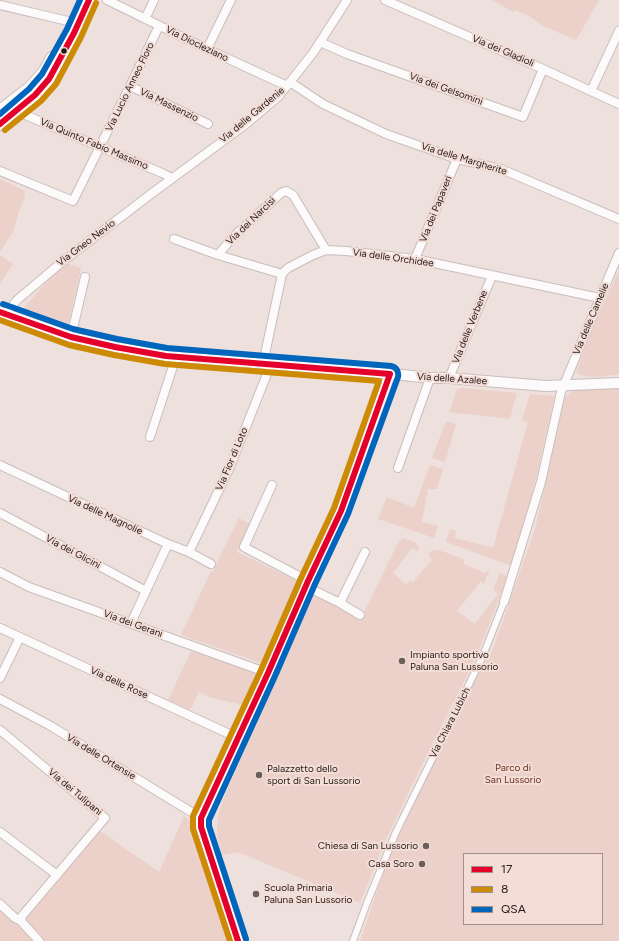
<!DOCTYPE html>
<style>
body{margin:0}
#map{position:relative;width:619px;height:941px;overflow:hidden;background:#ede0dd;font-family:Figtree,sans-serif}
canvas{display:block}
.legend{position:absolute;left:463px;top:853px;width:140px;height:72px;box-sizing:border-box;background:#f4ddd6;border:1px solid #a08f8a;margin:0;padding:5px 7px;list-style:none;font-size:12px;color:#221a18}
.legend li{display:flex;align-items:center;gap:8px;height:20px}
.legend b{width:20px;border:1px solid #a08f8a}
</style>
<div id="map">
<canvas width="619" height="941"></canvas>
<ul class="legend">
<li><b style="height:5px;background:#e4002b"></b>17</li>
<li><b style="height:5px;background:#cc8a05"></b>8</li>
<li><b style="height:5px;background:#0065bd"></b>QSA</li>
</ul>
</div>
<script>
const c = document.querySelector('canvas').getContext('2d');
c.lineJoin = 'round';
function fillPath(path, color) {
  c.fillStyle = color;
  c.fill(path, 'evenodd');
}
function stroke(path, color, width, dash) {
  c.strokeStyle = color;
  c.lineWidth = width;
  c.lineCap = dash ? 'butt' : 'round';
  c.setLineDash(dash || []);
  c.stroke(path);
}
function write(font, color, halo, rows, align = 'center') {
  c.font = font + ' Figtree,sans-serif';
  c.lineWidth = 4;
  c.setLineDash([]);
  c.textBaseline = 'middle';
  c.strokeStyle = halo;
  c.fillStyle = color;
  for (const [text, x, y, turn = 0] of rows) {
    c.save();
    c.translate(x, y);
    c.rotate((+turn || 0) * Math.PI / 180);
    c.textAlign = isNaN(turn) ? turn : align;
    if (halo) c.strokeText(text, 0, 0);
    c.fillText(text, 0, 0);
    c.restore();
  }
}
fillPath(new Path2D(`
 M492,0h107l-23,40 -33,-14 -14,-10 -15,-6 -1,2z
 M0,179l25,12 -1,5 1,2 -5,10 -7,24 -13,20z
 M0,255l13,9 -13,20z
 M68,264l13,4 -13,58 -46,-16 29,-33z
 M619,270v104c-10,2 -36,6 -43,-2l17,-44z
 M463,388l54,5 -7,26 -51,-6v1l-10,-2 8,-23z
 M583,388l16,1 20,-1v553h-259l41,-120 81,-163 7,2 46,-131 30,-132 7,-6zM464,854h138v70h-138z
 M530,394l25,2 -22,95 -9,34 -12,38 -1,2h-2l-63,-23 4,-13 6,2 -1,7 38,10 35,-126 -6,-1z
 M446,421l10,3 -11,38 -13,-4z
 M430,465l13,4 -6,20h-9l-6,33 16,4 -4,12 -56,-19 9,-22 27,11z
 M239,518l11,6 -13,28 60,29 -36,82 -80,-28 29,-62 3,-2z
 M403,538c7,2 13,3 16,10l-1,4 -6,-4 -19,25 13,12 4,-5 3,2 19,-22 -4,-6c2,-2 3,-3 5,-4 8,-1 24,7 32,10l-2,4 22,9 5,-5 -6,16 -3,-3 -24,30 18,13 23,-30 -5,-4 7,-17 7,3 -10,29 -22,55 -49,97 -40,82 -26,64 -122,-51 -16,3c-6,-23 -7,-30 0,-53l91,-208 25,11 22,15 37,-75z
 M191,651l56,17 8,6 -13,31 -33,-8 -10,-5 -9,18 -22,-10z
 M184,816l7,6 37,119h-228v-44l18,19 8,3 74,-88 59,41z`), '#ebd1c9');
const pedestrian = new Path2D(`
 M353,941l14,-38 29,-71 86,-174 22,-56`);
const minor = new Path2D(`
 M107,0l100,49 80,37
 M385,0l158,69 76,35
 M0,5l72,17
 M145,19l9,-19
 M320,42l27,12 176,63 20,-48
 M207,49l24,-49
 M290,82l33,22 63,30 71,25 44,10 118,50
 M130,86l78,38
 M591,91l28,-60
 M16,111l84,36 62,26 10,5
 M0,171l73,30 57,-115 29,-60
 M174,239l44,16 64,19
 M218,255l14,-17 49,-45 5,-2 7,4 33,55
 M415,259l42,-100
 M6,314l11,-14 45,-38 89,-68 95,-70 32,-27 12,-15 23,-29 34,-53
 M71,337l14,-60
 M263,364l19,-90 6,-6 25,-13 13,-5 20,1 69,8 185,39
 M449,378l43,-102
 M150,437l26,-80
 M0,465l168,79 21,8 22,12
 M398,468l32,-90
 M272,485l-28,62 64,34
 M0,513l146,78
 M189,552l41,-85 41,-103
 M0,572l29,15 239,86
 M305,586l35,17 20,12
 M504,602l37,-120 20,-90 39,-94 19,-45
 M340,603l25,-51
 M131,623l37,-79
 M0,628l238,110
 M0,678l20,-41
 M0,699l49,26 152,93
 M0,730l105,88 -83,98 -1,5 18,20
 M0,832l57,43
 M0,904l15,14 6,3`);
const tertiary = new Path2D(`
 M0,312l71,25 44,10 51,9 228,18 36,4h19l97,8 73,-3
 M238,941l-37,-114v-9l67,-145 40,-92 33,-70 49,-137`);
const secondary = new Path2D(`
 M0,111l31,-24 14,-16 7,-13
 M0,124l35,-29 14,-16 25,-46 15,-33`);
stroke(pedestrian, '#c8bebb', 8);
stroke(minor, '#c8bebb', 10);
stroke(tertiary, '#c8bebb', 12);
stroke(secondary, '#c8bebb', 14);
stroke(pedestrian, '#fcfafa', 6);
stroke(minor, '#fcfafa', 8);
stroke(tertiary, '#fcfafa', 10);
stroke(secondary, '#fcfafa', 12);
stroke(new Path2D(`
 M0,124l35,-29 14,-16 25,-46 15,-33
 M0,312l71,25 44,10 51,9 224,18 -49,137 -33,70 -40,92 -67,145v9l37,114`), '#e4002b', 6);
stroke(new Path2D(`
 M5,130l36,-29 15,-17 25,-47 15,-34
 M0,320l69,25 45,10 51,9 214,17 -45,127 -33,70 -40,92 -68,146v13l37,112`), '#cc8a05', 6);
stroke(new Path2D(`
 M0,114l29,-25 13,-15 25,-45 13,-29
 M3,304l70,25 44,10 50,9 224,18c5,1 8,5 7,11l-50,137 -33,70 -40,92 -66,144v6l37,113`), '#0065bd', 6);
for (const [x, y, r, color] of [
 [64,51,3.5,"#221a18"],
 [402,661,4,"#695f5d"],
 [259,775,4,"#695f5d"],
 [426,846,4,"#695f5d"],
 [422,864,4,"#695f5d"],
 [256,894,4,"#695f5d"]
]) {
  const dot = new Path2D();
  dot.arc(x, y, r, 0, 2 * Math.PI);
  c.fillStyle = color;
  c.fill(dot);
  stroke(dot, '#f4ddd6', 1.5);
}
write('10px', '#221a18', '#f4ddd6', [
 ["Via Diocleziano",197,44,26],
 ["Via dei Gladioli",503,51,23],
 ["Via Lucio Anneo Floro",130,87,-64],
 ["Via dei Gelsomini",446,89,20],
 ["Via Massenzio",169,105,26],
 ["Via delle Gardenie",252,115,-40],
 ["Via Quinto Fabio Massimo",94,144,23],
 ["Via delle Margherite",464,159,17],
 ["Via dei Papaveri",436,209,-68],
 ["Via dei Narcisi",251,221,-44],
 ["Via Gneo Nevio",86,243,-37],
 ["Via delle Orchidee",393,258,8],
 ["Via delle Camelie",591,319,-67],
 ["Via delle Verbene",470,327,-68],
 ["Via delle Azalee",452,379,4],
 ["Via Fior di Loto",232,459,-67],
 ["Via delle Magnolie",105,515,25],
 ["Via dei Glicini",73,552,28],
 ["Via dei Gerani",133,624,20],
 ["Via delle Rose",119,683,25],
 ["Via Chiara Lubich",450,723,-63],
 ["Via delle Ortensie",101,757,31],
 ["Via dei Tulipani",75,792,40]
]);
write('10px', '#221a18', '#f4ddd6', [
 ["Impianto sportivo",410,655],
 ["Paluna San Lussorio",410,667],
 ["Palazzetto dello",267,769],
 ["sport di San Lussorio",267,781],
 ["Chiesa di San Lussorio",418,846,"right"],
 ["Casa Soro",414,864,"right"],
 ["Scuola Primaria",264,888],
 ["Paluna San Lussorio",264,900]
], 'left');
write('10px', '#693320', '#f4ddd6', [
 ["Parco di",513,768],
 ["San Lussorio",513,780]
]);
</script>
